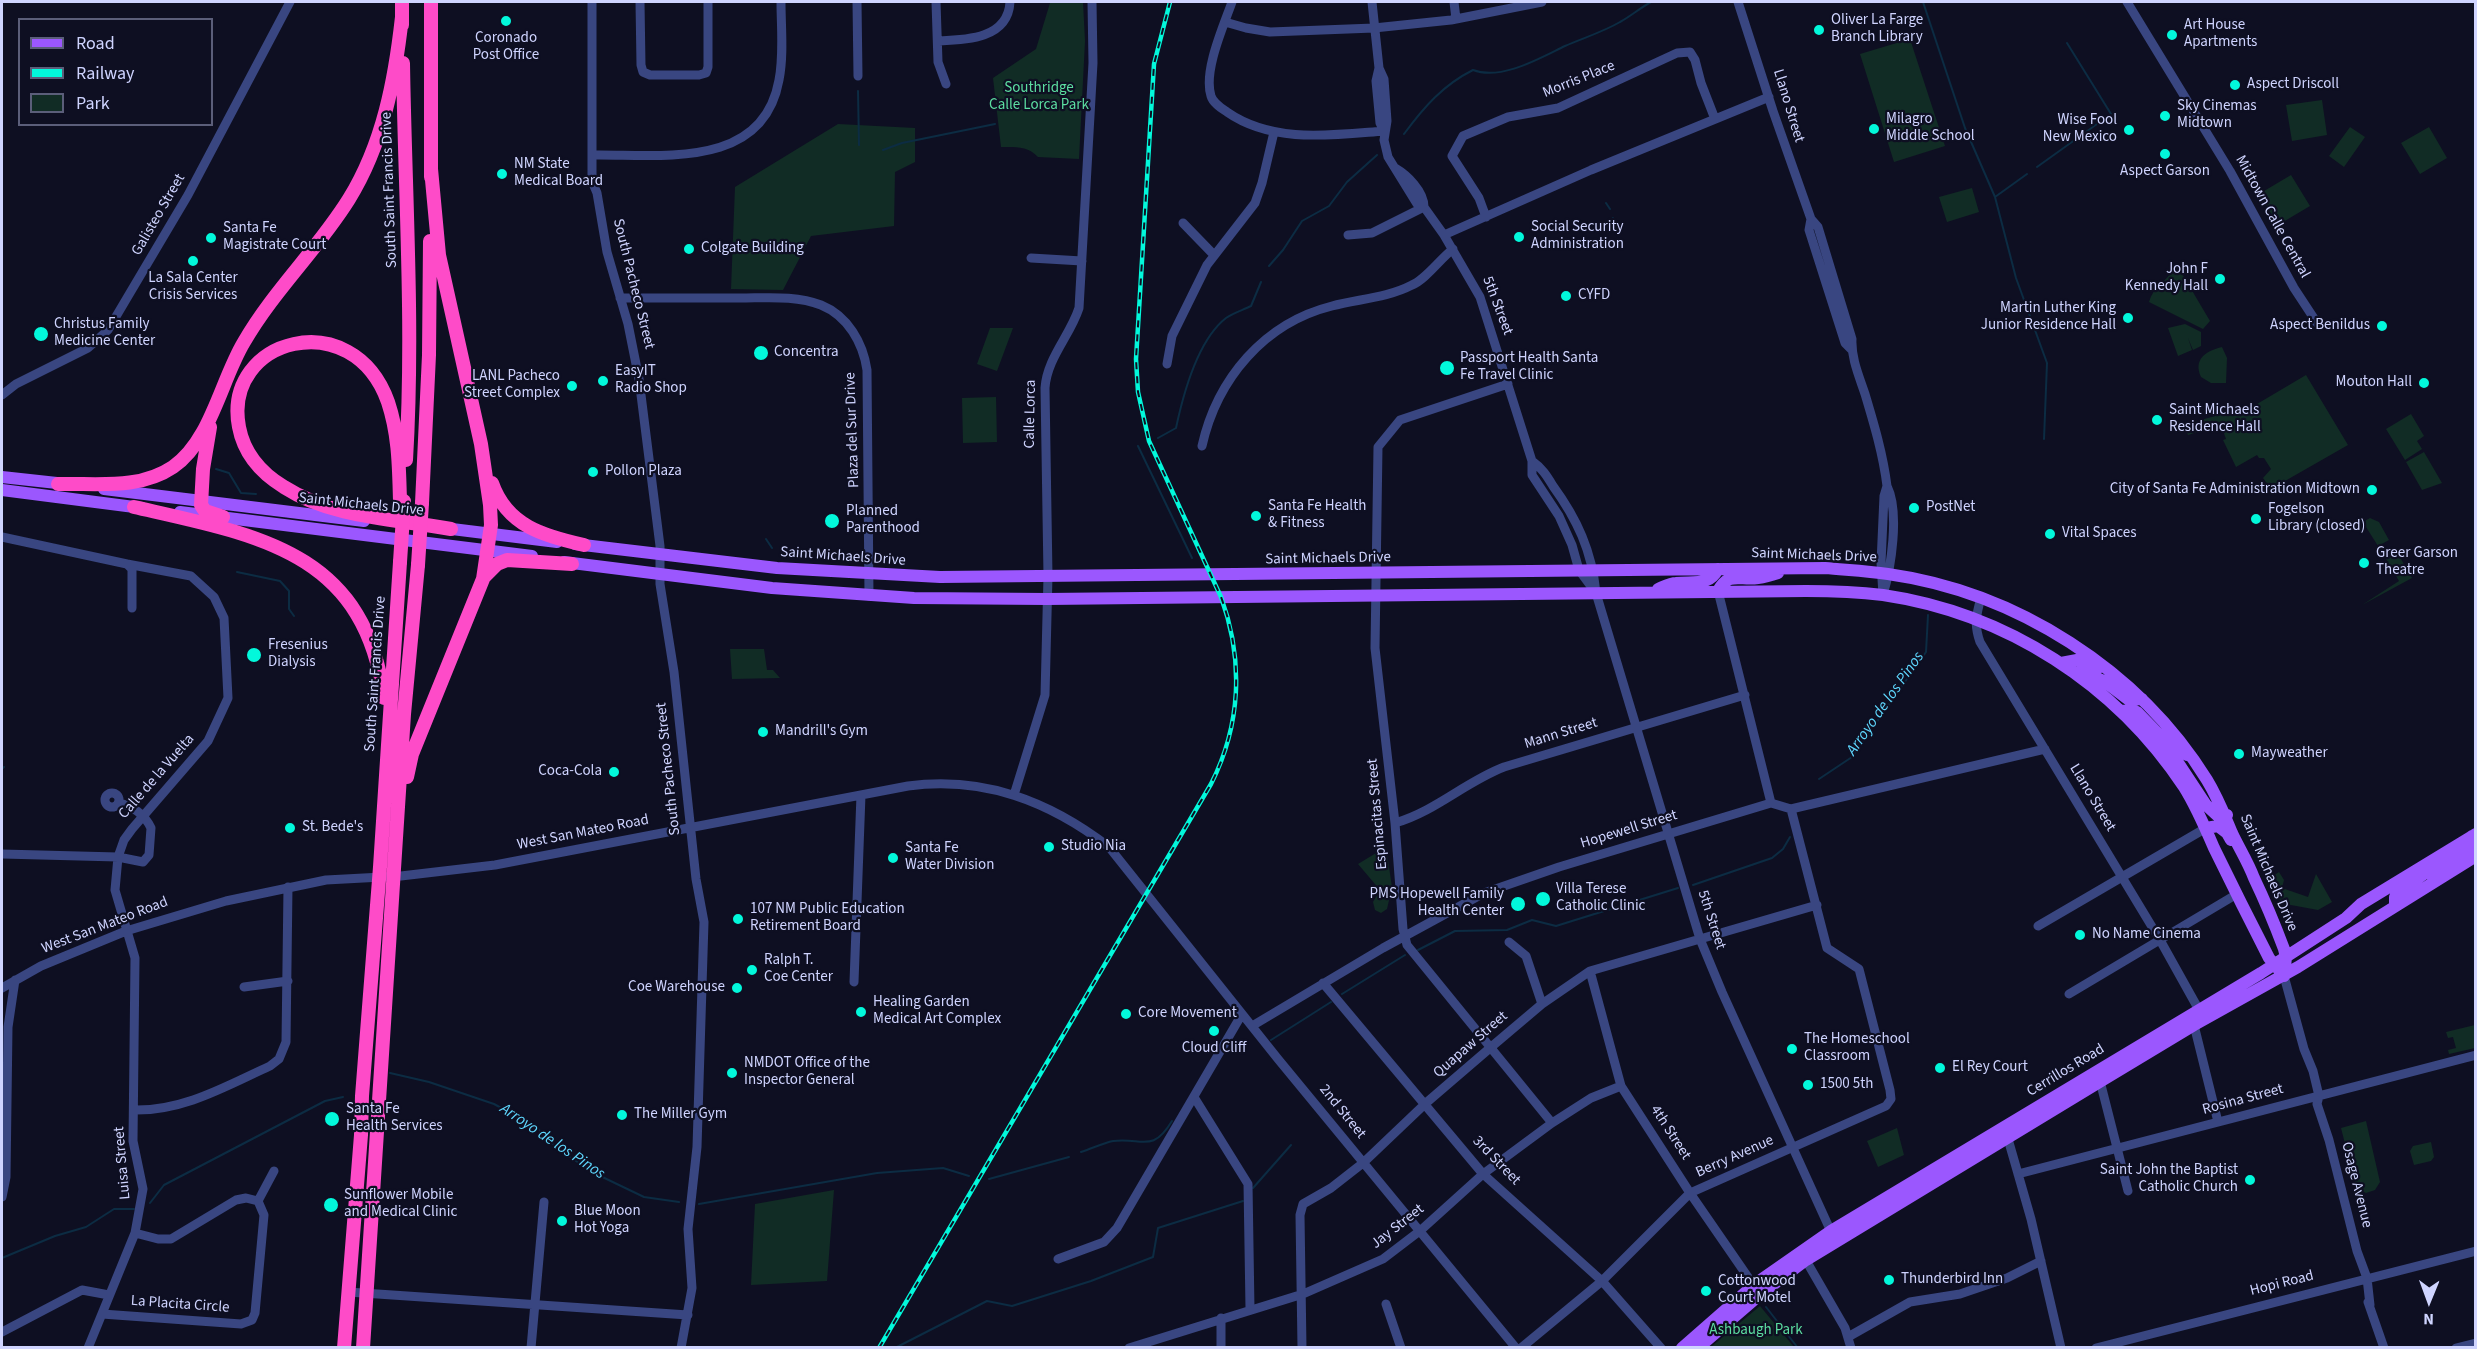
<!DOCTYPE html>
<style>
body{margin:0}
#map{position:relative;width:2477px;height:1349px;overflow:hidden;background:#0e0f22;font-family:"Source Sans 3",sans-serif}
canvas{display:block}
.frame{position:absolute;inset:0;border:3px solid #cfd4ff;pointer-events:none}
.legend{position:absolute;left:18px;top:18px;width:195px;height:108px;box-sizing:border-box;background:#0e0f22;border:2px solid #5b5e7a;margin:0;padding:8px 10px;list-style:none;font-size:18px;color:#cfd4ff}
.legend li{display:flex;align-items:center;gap:12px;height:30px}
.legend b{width:30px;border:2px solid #5b5e7a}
.north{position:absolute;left:2399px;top:1271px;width:60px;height:60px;-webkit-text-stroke:4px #0e0f22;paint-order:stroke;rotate:181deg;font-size:16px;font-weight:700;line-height:24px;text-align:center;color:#cfd4ff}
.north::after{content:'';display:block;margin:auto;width:21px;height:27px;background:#cfd4ff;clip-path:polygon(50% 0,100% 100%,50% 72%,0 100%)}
</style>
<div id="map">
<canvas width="2477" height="1349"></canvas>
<div class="frame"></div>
<ul class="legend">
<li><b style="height:8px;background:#9b57fe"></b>Road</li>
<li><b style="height:8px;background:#02f8db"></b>Railway</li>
<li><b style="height:16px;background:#112c25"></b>Park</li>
</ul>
<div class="north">N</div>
</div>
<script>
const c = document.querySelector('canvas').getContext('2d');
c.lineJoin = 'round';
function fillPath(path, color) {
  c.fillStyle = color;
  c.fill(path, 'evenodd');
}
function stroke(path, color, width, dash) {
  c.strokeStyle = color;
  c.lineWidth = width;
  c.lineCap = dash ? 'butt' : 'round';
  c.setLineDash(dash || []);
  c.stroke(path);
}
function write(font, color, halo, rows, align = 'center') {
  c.font = font + ' "Source Sans 3",sans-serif';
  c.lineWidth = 4.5;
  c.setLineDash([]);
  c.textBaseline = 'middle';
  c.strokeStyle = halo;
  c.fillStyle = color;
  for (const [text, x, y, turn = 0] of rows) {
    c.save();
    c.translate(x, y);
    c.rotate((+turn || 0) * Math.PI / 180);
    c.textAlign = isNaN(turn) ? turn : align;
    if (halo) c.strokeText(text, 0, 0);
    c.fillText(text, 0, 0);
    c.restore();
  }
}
fillPath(new Path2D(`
 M1083,2l2,39 -6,118 -41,-2c-10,-11 -22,-10 -37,-10l-8,-69 43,-29 14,-46z
 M1910,39l35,107 -51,16 -34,-108z
 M2322,100l5,35 -35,6 -6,-36z
 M838,124l77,4v34l-20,10 -1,54 -83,10 -28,54 -52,-1 4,-102z
 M2350,127l15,10 -21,30 -15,-11z
 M2429,127l18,31 -27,16 -19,-31z
 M2291,175l19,31 -32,19 -19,-31z
 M1972,188l7,24 -32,10 -8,-25z
 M2174,269h4l3,3 29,49 -7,8 -54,-27c4,-15 17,-20 25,-33z
 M2185,324l16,8v14l-8,4 -5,-12 4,12 -14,6 -10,-28z
 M990,328h23l-16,43 -20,-7z
 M2222,347l5,11 -1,25h-15l-10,-6c-8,-18 5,-26 21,-30z
 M2306,375l42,70 -77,44 -8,-11 8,-9 -7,-11h-5l-2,-3 -21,12 -13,-27 3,-1 -5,-14 -33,10 -3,-7 10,-3 -1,-3 63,-18z
 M996,397l1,45 -34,1 -1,-45z
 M2411,414l13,22 -7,5 5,8 -17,11 -19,-31z
 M2424,452l18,31 -20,7 -16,-28z
 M2370,518l9,4 10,18 -11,6 -12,-19 -7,4 -3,-5z
 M2394,547l18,31 -50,27 37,-24 -16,-27z
 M730,649h34l3,21h6l7,8 -48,1z
 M1386,847l6,40 -5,22 -6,4 -6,-3 -2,-8 7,-12 -22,-26z
 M2279,872l5,8 -2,8 26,9 8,-23 16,28 -14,8 -38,-7 -7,-27z
 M2475,1025v23l-26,6 -1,-4 8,-2 -3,-11 -5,1 -2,-6z
 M2366,1121l14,61 -5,8 -9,3 -9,-5 -2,-5 -14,-55z
 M1897,1128l7,27 -26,12 -11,-26z
 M2431,1142l3,15 -3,4 -17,4 -4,-14 3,-5z
 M834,1190l-7,91 -76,4 4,-81z
 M1760,1306l34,41h-83z`), '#112c25');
stroke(new Path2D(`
 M1923,2l42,126 30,69
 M858,91l1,54
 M1404,134c20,-27 39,-49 69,-64 28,11 67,-12 92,-24 18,-8 38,-14 55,-24 11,-6 20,-14 31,-20
 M883,150l19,-7 93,-19
 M2037,167l74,-53 -44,-71
 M2027,174l-32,23 21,81 31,85 -3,76
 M1606,203l4,6
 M1613,218l1,7
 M1269,266l14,-16 19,-29 27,-15 18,-24 30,-27
 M1158,438l18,-10c7,-33 22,-88 50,-110 7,-5 17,-8 25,-12l10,-24
 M1138,446l54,112
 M216,469l13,4 12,20 15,1
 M766,539l6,9
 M237,572l43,9 9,10v18l5,7
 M2,769l2,-2
 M1819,779l33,-22 74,-105 2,-37
 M1693,885l79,-27 11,-9 7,-12
 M1418,950l37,-19 52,-1 25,-10 24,6 122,-38
 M1342,994l63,-39
 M1271,1040l60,-38
 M390,1073l39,9 65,22 42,23 22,22 36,24 50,24 35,5
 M1081,1152c10,-3 22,-9 32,-11 29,-4 39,13 59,-20
 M989,1179l80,-22
 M1253,1188l38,-43
 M150,1203l14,-18 161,-84 18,-4
 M699,1204l178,-31 66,-5 26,8
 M2,1258l53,-22 31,-9 28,-18h20
 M1766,1307l32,41
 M895,1348l92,-47 25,5 79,-25 62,-24 5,-29 85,-27`), '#0c2c43', 2);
stroke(new Path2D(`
 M592,2v179l5,12 10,59 21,72 11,55 21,167v38l14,88 22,207 8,43 -7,225 -9,82 4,59 -11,60
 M640,2l1,63 2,7 7,3h49l7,-2 2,-6v-65
 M857,2l1,74
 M936,2l2,60 8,22
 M1232,2c-8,23 -29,69 -21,94 2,7 10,12 16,16 46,32 105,23 157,19
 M1372,2l7,66 -3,13 4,42 4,8
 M1454,2l2,17
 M1738,2l35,109 38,108 7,8 34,112c-1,19 7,37 13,55 9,30 18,60 22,92
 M2127,2l103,169 64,117 23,35
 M1225,22l21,6 24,4 104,-4 77,-8 91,-18
 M938,41c28,-1 70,-2 72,-39
 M1379,68l5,11 3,42 -3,19 4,17 29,47 7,3
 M594,155c67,-1 169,15 185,-75 5,-25 2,-53 2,-78
 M1395,168c12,7 29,23 29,39l20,28 36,62 52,164v14l27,41 13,29 7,25 17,23
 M1486,217l-7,-19 -27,-42 11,-20 45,-19 50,-9 119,-55 13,-1 5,8 6,23 14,36
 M1811,219l-2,11 36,113 6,6
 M1183,223l31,32
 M1348,235l24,-2 52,-26
 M1444,235l147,-65 178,-73
 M1031,258l51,3
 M620,298c40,0 80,0 120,0 26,0 56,-3 81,7 27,11 42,38 46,65l2,226
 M1167,364l5,-28 35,-71 48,-62 7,-20 12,-51
 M1508,384l-108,36 -22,27 -3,201 20,175 8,106 4,16 145,178
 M2,395l14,-11 72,-36 20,-18 80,-135 102,-193
 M1202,446c15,-67 62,-123 130,-140 26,-7 55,-8 80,-21 14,-6 27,-25 41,-36
 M1532,461c10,7 15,15 21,25 24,33 39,65 43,107l104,346 22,53 111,244
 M1887,486c13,26 4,82 -4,109l-2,-32 3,-67z
 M2,537l125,27 5,5v39
 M1718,591l53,212
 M1981,598c-5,17 -7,27 -1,44l180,298 39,70
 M105 800a7 7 0 1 1 14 0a7 7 0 1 1-14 0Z
 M1014,795l31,-100 3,-119 -3,-188c2,-30 25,-52 34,-80l14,-245 -1,-61
 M1395,823c41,-12 70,-41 109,-56l241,-72
 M2,854l116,3 25,5 6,-7 2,-27c-6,-13 -19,-23 -33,-25
 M2038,926l168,-98
 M1509,942l17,14 16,48
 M1590,971l31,115 69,107 60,87 9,9
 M2284,976l20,73 9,22 6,25 -2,8 12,36 28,111 10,27 3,27
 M854,982l7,-187
 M1323,983l160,191 119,107 59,67
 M244,987l44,-6
 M2,988l39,-22 85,-35 100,-30 100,-21 75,-4 94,-11 413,-79c76,-10 141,15 201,61l169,212 238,289
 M2069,994l168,-100
 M2194,1025l24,97
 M1252,1026l131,-78 101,-55 75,-26 212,-64 20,6 254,-60
 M2099,1077l29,114
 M1194,1097l54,87 2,125
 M134,1110c50,1 92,-24 136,-44l9,-7 7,-17 2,-155
 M2006,1132l25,87 30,129
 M2018,1174l458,-119
 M2,1197l4,-20 2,-150 7,-47
 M258,1201l16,-30
 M1804,1257l41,71 6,20
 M1058,1259l46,-17 13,-14 125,-214
 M348,1292l340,23
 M2368,1302l16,46
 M1386,1304l15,44
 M102,1314l139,10 11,-4 3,-7 9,-98 -6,-14 -12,-3 -10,2 -65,39h-13l-23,-6
 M2,1332l80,-42 27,5
 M1848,1337l62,-35 50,-8 47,-16 34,-17
 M88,1348l47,-115 8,-44 -10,-48 2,-183 -20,-68 3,-33 6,-17 8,-11 76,-88 20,-43 -4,-80 -10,-21 -23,-21 -64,-12
 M531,1348l13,-146
 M1129,1348l174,-54 80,-35 38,-29 62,-56 69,-51 39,-25 30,-12
 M1221,1348v-30
 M1302,1348l-2,-133 3,-11 28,-16 32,-25 63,-60 64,-55 52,-44 48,-33 227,-66
 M1521,1348l81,-67 88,-88 196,-87 5,-7 -1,-9 -31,-121 -32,-21 -36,-139
 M2096,1348l380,-97
 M2456,1348l20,-5`), '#394681', 9);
stroke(new Path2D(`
 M2,477l64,7
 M104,489l260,32
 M2,490l140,18
 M180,512l352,44
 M444,528l113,14
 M575,544l202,24 163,9 885,-9c21,2 42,3 63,6 128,18 251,96 319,206 11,18 17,34 25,53 7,15 16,29 22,45 11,23 21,47 30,71l2,8 -2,19
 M564,562l208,26 142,10 133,1 759,-8c26,0 52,1 77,4 123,18 233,89 301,192 12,19 21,40 30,61 18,37 36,73 55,110l15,18
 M1658,589c5,-2 12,-6 18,-6 17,-2 33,4 42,-14
 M1718,591c11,-20 22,-10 40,-13 7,-1 14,-3 20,-5
 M2061,663l16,-3 19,11
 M2079,672l25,9 25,19 13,-1
 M2121,711l12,-1 4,2 29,30 21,13
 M2160,747l15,11 31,47 12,11 9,-1
 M2206,828l12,-2 9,7 4,7
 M2432,876c6,-5 38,-28 39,-30 2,-4 1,-6 1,-10
 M2395,905v-8l4,-5 36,-26
 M1682,1348l73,-64 76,-53 430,-258 85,-55 15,-14 115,-70
 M1698,1348l64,-55 44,-33 295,-179 93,-56 104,-58 178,-111`), '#9b57fe', 12);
stroke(new Path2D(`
 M402,2v23
 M403,63c2,132 11,265 3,397
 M431,177v-175
 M210,427l-7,42 -2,36 4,6 18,6
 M492,483c15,43 52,53 92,62
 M58,484c39,-1 81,6 115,-17 38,-26 48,-87 71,-125 30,-52 74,-93 105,-143 34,-55 46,-119 53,-182
 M400,501c-1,-34 -1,-66 -12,-99 -35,-99 -166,-64 -149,25 5,27 22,46 45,60 48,31 112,32 167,42
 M422,503l7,-148 1,-114
 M134,507c123,28 231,44 250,191
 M484,577l13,-13 10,-4 65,4
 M407,777l5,-23 71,-175 8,-54 -1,-20 -9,-61 -42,-189 -8,-86
 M344,1348l17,-213 1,-39 18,-229 20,-305
 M363,1348l41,-634 14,-149`), '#fe4bc8', 14);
const rail = new Path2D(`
 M879,1348l332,-564c30,-59 33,-124 10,-187l-72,-156 -11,-49 -2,-33 18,-295 16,-62`);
stroke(rail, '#02f8db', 4.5);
stroke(rail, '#0e0f22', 2, [7]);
stroke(new Path2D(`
 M400,562l4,-61
 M418,565l4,-62`), '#fe4bc8', 14);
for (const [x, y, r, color] of [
 [506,21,6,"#02f8db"],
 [1819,30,6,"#02f8db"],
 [2172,35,6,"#02f8db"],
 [2235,85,6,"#02f8db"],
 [2165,116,6,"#02f8db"],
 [1874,129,6,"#02f8db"],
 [2129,130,6,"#02f8db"],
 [2165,154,6,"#02f8db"],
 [502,174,6,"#02f8db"],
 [1519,237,6,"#02f8db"],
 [211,238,6,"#02f8db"],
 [689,249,6,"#02f8db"],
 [193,261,6,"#02f8db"],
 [2220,279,6,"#02f8db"],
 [1566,296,6,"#02f8db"],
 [2128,318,6,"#02f8db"],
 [2382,326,6,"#02f8db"],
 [41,334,8,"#02f8db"],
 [761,353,8,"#02f8db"],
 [1447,368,8,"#02f8db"],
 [603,381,6,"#02f8db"],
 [2424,383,6,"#02f8db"],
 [572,386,6,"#02f8db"],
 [2157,420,6,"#02f8db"],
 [593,472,6,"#02f8db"],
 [2372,490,6,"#02f8db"],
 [1914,508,6,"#02f8db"],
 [1256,516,6,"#02f8db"],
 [2256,519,6,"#02f8db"],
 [832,521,8,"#02f8db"],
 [2050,534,6,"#02f8db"],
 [2364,563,6,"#02f8db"],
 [254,655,8,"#02f8db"],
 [763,732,6,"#02f8db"],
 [2239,754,6,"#02f8db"],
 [614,772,6,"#02f8db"],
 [290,828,6,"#02f8db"],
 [1049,847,6,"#02f8db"],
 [893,858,6,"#02f8db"],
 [1543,899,8,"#02f8db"],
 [1518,904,8,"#02f8db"],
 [738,919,6,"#02f8db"],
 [2080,935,6,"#02f8db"],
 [752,970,6,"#02f8db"],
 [737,988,6,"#02f8db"],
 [861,1012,6,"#02f8db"],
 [1126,1014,6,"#02f8db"],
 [1214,1031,6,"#02f8db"],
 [1792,1049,6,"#02f8db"],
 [1940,1068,6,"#02f8db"],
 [732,1073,6,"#02f8db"],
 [1808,1085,6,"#02f8db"],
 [622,1115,6,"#02f8db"],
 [332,1119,8,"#02f8db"],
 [2250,1180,6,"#02f8db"],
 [331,1205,8,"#02f8db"],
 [562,1221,6,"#02f8db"],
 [1889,1280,6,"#02f8db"],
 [1706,1291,6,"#02f8db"]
]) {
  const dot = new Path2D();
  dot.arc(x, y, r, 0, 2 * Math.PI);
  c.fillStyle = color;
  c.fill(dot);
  stroke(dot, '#0e0f22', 2);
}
write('15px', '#cfd4ff', '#0e0f22', [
 ["Oliver La Farge",1831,21],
 ["Branch Library",1831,38],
 ["Art House",2184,26],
 ["Apartments",2184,43],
 ["Coronado",506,39,"center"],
 ["Post Office",506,56,"center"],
 ["Aspect Driscoll",2247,85],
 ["Sky Cinemas",2177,107],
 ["Midtown",2177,124],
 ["Milagro",1886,120],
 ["Middle School",1886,137],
 ["Wise Fool",2117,121,"right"],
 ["New Mexico",2117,138,"right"],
 ["NM State",514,165],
 ["Medical Board",514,182],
 ["Aspect Garson",2165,172,"center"],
 ["Social Security",1531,228],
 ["Administration",1531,245],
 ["Santa Fe",223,229],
 ["Magistrate Court",223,246],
 ["Colgate Building",701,249],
 ["John F",2208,270,"right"],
 ["Kennedy Hall",2208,287,"right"],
 ["La Sala Center",193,279,"center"],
 ["Crisis Services",193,296,"center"],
 ["CYFD",1578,296],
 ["Martin Luther King",2116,309,"right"],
 ["Junior Residence Hall",2116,326,"right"],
 ["Christus Family",54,325],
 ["Medicine Center",54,342],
 ["Aspect Benildus",2370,326,"right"],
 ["Concentra",774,353],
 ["Passport Health Santa",1460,359],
 ["Fe Travel Clinic",1460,376],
 ["EasyIT",615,372],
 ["Radio Shop",615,389],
 ["LANL Pacheco",560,377,"right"],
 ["Street Complex",560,394,"right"],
 ["Mouton Hall",2412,383,"right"],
 ["Saint Michaels",2169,411],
 ["Residence Hall",2169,428],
 ["Pollon Plaza",605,472],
 ["City of Santa Fe Administration Midtown",2360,490,"right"],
 ["Santa Fe Health",1268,507],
 ["& Fitness",1268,524],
 ["PostNet",1926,508],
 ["Fogelson",2268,510],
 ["Library (closed)",2268,527],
 ["Planned",846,512],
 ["Parenthood",846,529],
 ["Vital Spaces",2062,534],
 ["Greer Garson",2376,554],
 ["Theatre",2376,571],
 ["Fresenius",268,646],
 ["Dialysis",268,663],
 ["Mandrill's Gym",775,732],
 ["Mayweather",2251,754],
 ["Coca-Cola",602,772,"right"],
 ["St. Bede's",302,828],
 ["Studio Nia",1061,847],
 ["Santa Fe",905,849],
 ["Water Division",905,866],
 ["Villa Terese",1556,890],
 ["Catholic Clinic",1556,907],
 ["PMS Hopewell Family",1504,895,"right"],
 ["Health Center",1504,912,"right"],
 ["107 NM Public Education",750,910],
 ["Retirement Board",750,927],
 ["No Name Cinema",2092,935],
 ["Ralph T.",764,961],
 ["Coe Center",764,978],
 ["Coe Warehouse",725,988,"right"],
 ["Healing Garden",873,1003],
 ["Medical Art Complex",873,1020],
 ["Core Movement",1138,1014],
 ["The Homeschool",1804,1040],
 ["Classroom",1804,1057],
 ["Cloud Cliff",1214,1049,"center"],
 ["NMDOT Office of the",744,1064],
 ["Inspector General",744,1081],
 ["El Rey Court",1952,1068],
 ["1500 5th",1820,1085],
 ["Santa Fe",346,1110],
 ["Health Services",346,1127],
 ["The Miller Gym",634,1115],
 ["Saint John the Baptist",2238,1171,"right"],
 ["Catholic Church",2238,1188,"right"],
 ["Sunflower Mobile",344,1196],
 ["and Medical Clinic",344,1213],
 ["Blue Moon",574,1212],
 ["Hot Yoga",574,1229],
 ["Thunderbird Inn",1901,1280],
 ["Cottonwood",1718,1282],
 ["Court Motel",1718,1299]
], 'left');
write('15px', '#cfd4ff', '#0e0f22', [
 ["Morris Place",1579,80,-22],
 ["Llano Street",1788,106,73],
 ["South Saint Francis Drive",390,190,-92],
 ["Galisteo Street",159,215,-60],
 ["Midtown Calle Central",2272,217,61],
 ["South Pacheco Street",633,284,76],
 ["5th Street",1497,306,69],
 ["Calle Lorca",1031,414,-89],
 ["Plaza del Sur Drive",853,430,-92],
 ["Saint Michaels Drive",361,505,6],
 ["Saint Michaels Drive",1814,556,2],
 ["Saint Michaels Drive",843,557,4],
 ["Saint Michaels Drive",1328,559,-1],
 ["South Saint Francis Drive",376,674,-86],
 ["Mann Street",1561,734,-17],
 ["South Pacheco Street",669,769,-96],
 ["Calle de la Vuelta",157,777,-49],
 ["Llano Street",2092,798,59],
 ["Espinacitas Street",1378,814,-95],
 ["Hopewell Street",1629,830,-17],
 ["West San Mateo Road",583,833,-11],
 ["Saint Michaels Drive",2268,873,67],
 ["5th Street",1711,920,72],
 ["West San Mateo Road",105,926,-21],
 ["Quapaw Street",1471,1045,-41],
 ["Cerrillos Road",2066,1071,-31],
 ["Rosina Street",2243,1100,-15],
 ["2nd Street",1342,1112,51],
 ["4th Street",1670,1133,57],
 ["Berry Avenue",1735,1157,-24],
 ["3rd Street",1496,1161,46],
 ["Luisa Street",123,1163,-95],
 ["Osage Avenue",2356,1185,76],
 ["Jay Street",1398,1227,-38],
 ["Hopi Road",2282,1284,-14],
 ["La Placita Circle",180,1305,4]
]);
write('15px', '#5cdea1', '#0e0f22', [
 ["Southridge",1039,89],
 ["Calle Lorca Park",1039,106],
 ["Ashbaugh Park",1756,1331]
]);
write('italic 16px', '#5ed7fe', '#0e0f22', [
 ["Arroyo de los Pinos",1886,704,-55],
 ["Arroyo de los Pinos",552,1142,34]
]);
</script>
